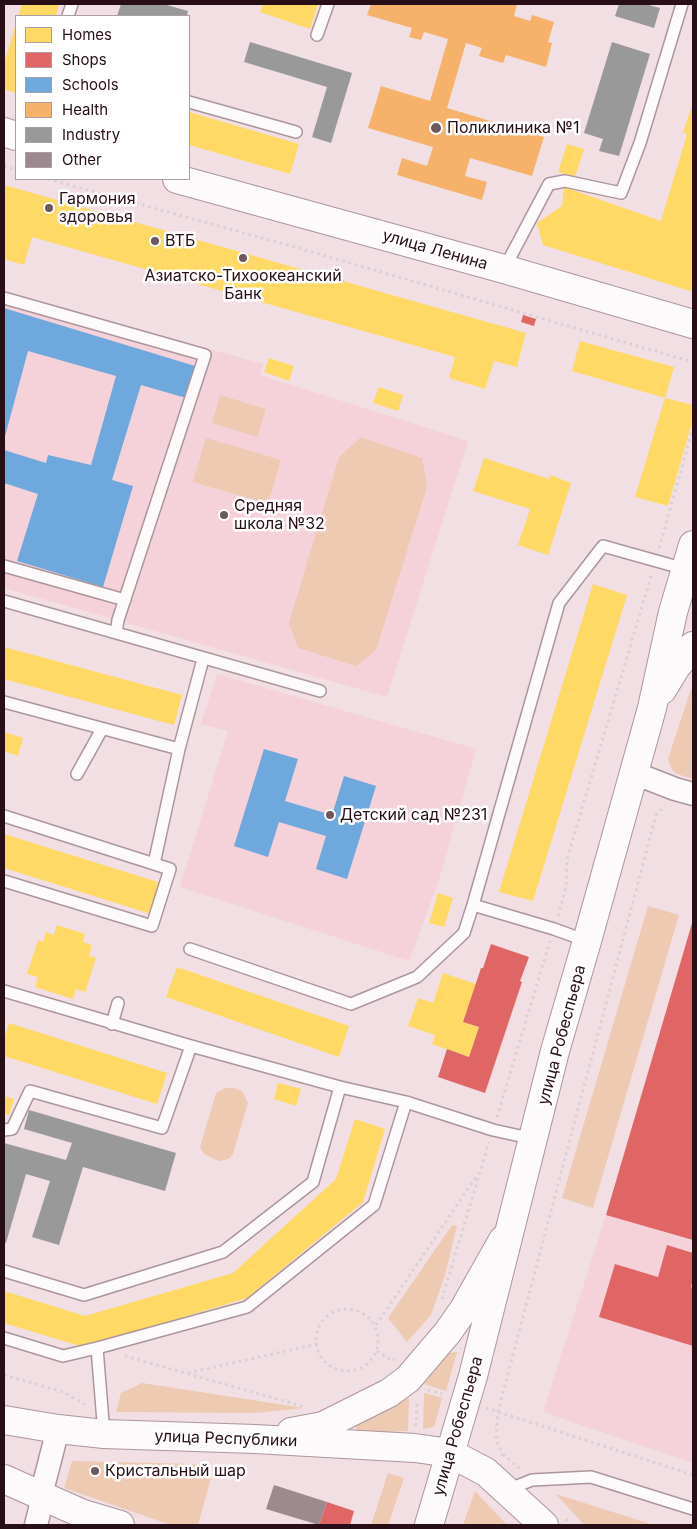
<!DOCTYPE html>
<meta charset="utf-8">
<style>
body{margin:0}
#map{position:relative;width:697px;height:1529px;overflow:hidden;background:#f1dfe3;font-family:Inter,sans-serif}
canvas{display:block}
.frame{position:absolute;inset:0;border:5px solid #280e16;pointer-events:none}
.legend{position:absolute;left:15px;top:15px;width:175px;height:165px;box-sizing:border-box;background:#fff;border:1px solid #a99fa2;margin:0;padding:6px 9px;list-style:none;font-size:15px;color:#280e16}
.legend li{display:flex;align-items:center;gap:10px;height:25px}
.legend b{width:25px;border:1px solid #a99fa2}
</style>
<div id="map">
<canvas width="697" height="1529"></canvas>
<div class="frame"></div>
<ul class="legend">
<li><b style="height:14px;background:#ffd966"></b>Homes</li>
<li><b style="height:14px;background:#e06666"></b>Shops</li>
<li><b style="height:14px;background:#6fa8dc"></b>Schools</li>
<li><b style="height:14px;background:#f6b26b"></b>Health</li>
<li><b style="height:14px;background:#999"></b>Industry</li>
<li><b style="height:14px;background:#9d8a8f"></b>Other</li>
</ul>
</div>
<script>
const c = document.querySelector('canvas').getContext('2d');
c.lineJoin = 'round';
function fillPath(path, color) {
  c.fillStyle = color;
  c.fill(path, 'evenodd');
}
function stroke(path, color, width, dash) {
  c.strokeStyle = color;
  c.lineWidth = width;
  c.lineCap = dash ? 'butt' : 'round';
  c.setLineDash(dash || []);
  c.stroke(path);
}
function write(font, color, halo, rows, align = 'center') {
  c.font = font + ' Inter,sans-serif';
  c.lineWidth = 5;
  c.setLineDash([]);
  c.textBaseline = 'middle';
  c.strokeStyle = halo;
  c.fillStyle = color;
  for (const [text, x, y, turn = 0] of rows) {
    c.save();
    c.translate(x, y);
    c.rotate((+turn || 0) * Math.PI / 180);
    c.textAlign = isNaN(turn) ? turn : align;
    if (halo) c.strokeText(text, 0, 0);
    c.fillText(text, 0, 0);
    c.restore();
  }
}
fillPath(new Path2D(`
 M4,291l259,73 -3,11 208,66 -81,256 -383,-109z
 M217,674l259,75 -37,131 -30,81 -229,-74 48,-156 -27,-7z
 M693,918v545l-150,-51 63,-197z`), '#f5d1da');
fillPath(new Path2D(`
 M220,395l46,14 -9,28 -45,-14z
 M361,437l61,21 5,29 -51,163 -20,16 -58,-18 -9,-25 50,-166z
 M206,438l75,22 -13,44 -75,-22z
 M693,686v93c-15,-5 -21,-4 -25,-20l22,-67z
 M648,906l31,9 -86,293 -31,-10z
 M225,1088h9l8,3 6,12 -15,51 -4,5 -10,2 -15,-7 -4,-7 16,-54z
 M452,1225l5,1 -12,49 -14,40 -24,27 -19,-24z
 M457,1352l-11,39 -22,-7 25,-31z
 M142,1383l162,25 -49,5 -139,-1 5,-19z
 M424,1393l18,5 -8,29 -11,2z
 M409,1398l-1,33 -45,2 -6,-3 -2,-4z
 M72,1461l124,3 12,9 3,5 -13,47h-27l-107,-37z
 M388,1473l16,5 -16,47h-17z
 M475,1491l32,34h-44z
 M556,1494l98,31h-70z`), '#eecab3');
fillPath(new Path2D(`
 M22,4h37l-3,12h-38z
 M263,4h55l-8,25 -50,-17z
 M16,24v69l-12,-4v-25z
 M693,102v190l-150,-47 -6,-22 25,-17 2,-19 97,34 26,-87 -4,-1z
 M189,112l110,32 -9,30 -101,-29z
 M567,144l17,5 -9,28 -17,-5z
 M4,185l522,148 -9,34 -23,-6 -9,28 -36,-11 6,-21 -423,-120 -8,28 -20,-6z
 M580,341l94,26 -9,31 -93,-27z
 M269,358l25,8 -5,15 -25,-9z
 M379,387l24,8 -5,16 -25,-8z
 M665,398l28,7v14l-25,87 -33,-9z
 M484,458l65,21 1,-4 21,8 -23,72 -30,-10 12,-36 -57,-18z
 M593,584l34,11 -94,306 -34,-9z
 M4,647l178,48 -8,30 -170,-46z
 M4,732l19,6 -5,18 -14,-5z
 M4,834l157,49 -10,31 -147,-46z
 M438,893l15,5 -9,29 -15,-4z
 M57,925l28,9 -2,8 9,3 -3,11 7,2 -11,34 -9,-3 -3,10 -38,-12 3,-10 -11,-3 11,-34 5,2 3,-10 8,3z
 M177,967l172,59 -10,31 -173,-60z
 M443,973l33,11 -13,38 16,5 -10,30 -37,-13 3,-9 -27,-9 10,-28 15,5z
 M9,1023l158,50 -10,31 -153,-48v-16z
 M278,1083l23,6 -5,17 -22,-7z
 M4,1096l10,3 -5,16 -5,-2z
 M355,1119l30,10 -22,73 -116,96 -164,49 -79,-24v-32l81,25 148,-43 103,-94z`), '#ffd966');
fillPath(new Path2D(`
 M523,315l13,4 -2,7 -13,-4z
 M693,920v320l-87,-25z
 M491,944l38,13 -9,24 2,1 -37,111 -47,-16 9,-28 22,8 10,-30 -16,-5 18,-54h2z
 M667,1245l26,8v26l-2,8 2,1v58l-94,-29 16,-53 43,13z
 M327,1502l27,9 -4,14h-31z`), '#e06666');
fillPath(new Path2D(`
 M4,308l191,58 -9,32 -45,-13 -29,95 21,6 -30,101 -86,-26 21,-67 -34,-11v-33l42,13 2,-8 43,10 25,-89 -88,-25 -24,89z
 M264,749l34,10 -13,42 47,14 12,-39 32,10 -29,93 -31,-10 10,-33 -47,-14 -11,35 -34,-11z`), '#6fa8dc');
fillPath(new Path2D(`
 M371,4h146l-3,12 16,5 2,-6 22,7 -6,20 4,1 -6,24 -40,-12 -3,8 -24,-7 3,-8 -16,-5 -19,65 97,29 -12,39 -62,-18 -5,18 22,6 -5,18 -85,-25 5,-17 25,8 6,-19 -65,-19 13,-42 49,15 18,-62 -24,-7 -3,8 -12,-3 3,-9 -45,-13z`), '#f6b26b');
fillPath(new Path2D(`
 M121,4h42l25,7 -1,5h-70z
 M619,4h26l15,4 -6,20 -39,-12z
 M250,42l102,31 -21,70 -19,-6 15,-50 -83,-25z
 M612,42l38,12 -31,102 -20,-5 4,-12 -19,-6z
 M29,1110l147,43 -11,38 -82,-24 -24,78 -27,-8 18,-56 -24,-7 -20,69 -2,-1v-99l62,17 6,-17 -48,-14z`), '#999');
fillPath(new Path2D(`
 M274,1485l53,17 -8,23 -53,-16z`), '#9d8a8f');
const lane = new Path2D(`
 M68,16l4,-12
 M317,35l11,-31
 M189,102l107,30
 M504,269l45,-85 16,-3 56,12 19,-50 42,-139
 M4,298l201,57 -87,265 -2,13
 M4,566l121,34
 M4,601l316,90
 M4,702l175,47 24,-90
 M77,774l25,-45
 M4,816l166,53 -18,57 -148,-45
 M154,864l25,-115
 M587,941l-33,-12 -81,-24 86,-302 44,-57 82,23
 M190,949l161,55 66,-27 47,-44 9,-28
 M4,991l187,55 149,41 66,15 87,28 41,9
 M112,1024l6,-21
 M4,1130l8,-1 18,-38 132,37 29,-82
 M4,1271l80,24 139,-43 90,-70 27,-95
 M4,1338l59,18 34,-8 7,86
 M97,1348l150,-41 127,-102 32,-103
 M507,1490l25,-10 59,-3 102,32`);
const street = new Path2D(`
 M634,773l41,16 18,5
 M36,1525l4,-16 1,-14 17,-66`);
const secondary = new Path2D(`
 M4,1420l54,9 46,5 151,5 160,9 35,5 36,19 58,53
 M291,1432l32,-6 66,-33 19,-14 40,-47 16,-23 39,-69
 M4,1479l79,35 37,11`);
const primary = new Path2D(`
 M4,132l12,4
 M177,179l327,90 189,55
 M662,690l14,-23 17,-21
 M429,1525l44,-149 82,-325 32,-110 65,-233 21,-96 20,-67`);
stroke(lane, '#ab969c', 14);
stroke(street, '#ab969c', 25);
stroke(secondary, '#ab969c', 30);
stroke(primary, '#ab969c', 30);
stroke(new Path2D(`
 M4,166l12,4
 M48,179l236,65 409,118
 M659,548l34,-120
 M687,773l6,-18
 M558,916l8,-28 1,-29 85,-286
 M497,1117l53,-176
 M442,1299l47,-157
 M316 1340a31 31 0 1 1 62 0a31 31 0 1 1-62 0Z
 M376,1325l102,-151
 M377,1351l15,10 2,-2
 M125,1356l177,50
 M188,1373l129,-29
 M4,1375l59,17 25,14
 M428,1390l14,4
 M486,1408l207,67
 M416,1426l1,-26
 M503,1454l18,16
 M502,1456l1,-2 -7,-14 2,-29 158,-596 9,-9
 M566,1519l5,6`), '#d8d1d3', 3, [2.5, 4]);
stroke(lane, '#fdfafb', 11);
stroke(street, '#fdfafb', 22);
stroke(secondary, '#fdfafb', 28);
stroke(primary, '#fdfafb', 28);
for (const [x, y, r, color] of [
 [436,128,6,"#6e575e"],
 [49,208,5,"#6e575e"],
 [155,241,5,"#6e575e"],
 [243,258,5,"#6e575e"],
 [224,515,5,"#6e575e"],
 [330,815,5,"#6e575e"],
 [95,1471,5,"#6e575e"]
]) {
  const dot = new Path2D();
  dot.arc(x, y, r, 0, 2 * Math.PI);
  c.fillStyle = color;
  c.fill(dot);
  stroke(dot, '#fff', 2);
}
write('16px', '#280e16', '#fff', [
 ["Поликлиника №1",447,128],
 ["Гармония",59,199],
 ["здоровья",59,217],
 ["ВТБ",165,241],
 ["Азиатско-Тихоокеанский",243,276,"center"],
 ["Банк",243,294,"center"],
 ["Средняя",234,506],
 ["школа №32",234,524],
 ["Детский сад №231",340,815],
 ["Кристальный шар",105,1471]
], 'left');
write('16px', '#280e16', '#fff', [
 ["улица Ленина",435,250,16],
 ["улица Робеспьера",562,1035,-75],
 ["улица Робеспьера",458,1426,-74],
 ["улица Республики",226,1439,2]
]);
</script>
